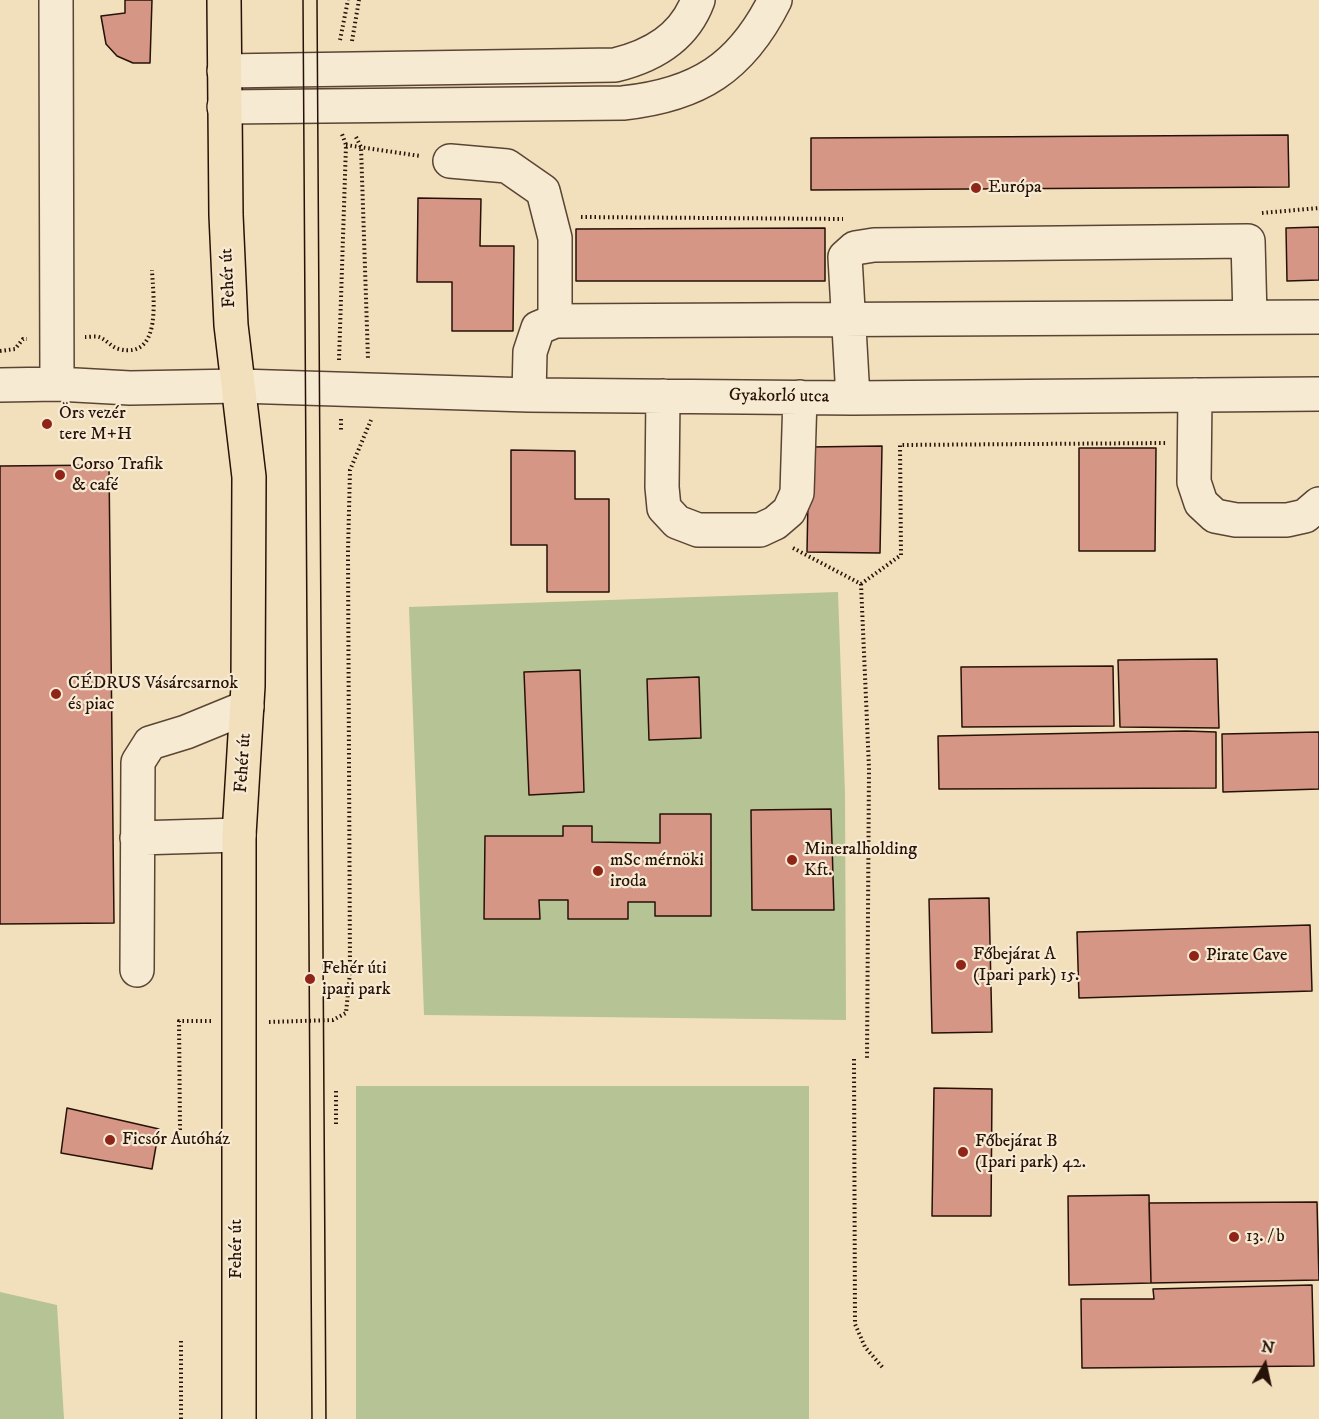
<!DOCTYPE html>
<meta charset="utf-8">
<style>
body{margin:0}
#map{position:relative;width:1319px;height:1419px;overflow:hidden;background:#f2dfbc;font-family:"IM FELL DW Pica",serif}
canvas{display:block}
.north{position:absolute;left:1235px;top:1335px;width:60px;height:60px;-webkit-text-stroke:4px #f7ead3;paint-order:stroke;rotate:9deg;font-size:16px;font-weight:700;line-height:24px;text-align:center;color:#271207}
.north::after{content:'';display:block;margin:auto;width:21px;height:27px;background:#271207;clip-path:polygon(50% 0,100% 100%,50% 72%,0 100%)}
</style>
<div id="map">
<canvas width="1319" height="1419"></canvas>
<div class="north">N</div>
</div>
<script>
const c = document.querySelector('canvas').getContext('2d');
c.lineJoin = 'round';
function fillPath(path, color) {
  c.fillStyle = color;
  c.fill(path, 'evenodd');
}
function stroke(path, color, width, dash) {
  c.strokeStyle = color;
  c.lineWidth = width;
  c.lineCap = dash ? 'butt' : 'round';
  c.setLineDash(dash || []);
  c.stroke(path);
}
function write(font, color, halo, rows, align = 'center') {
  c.font = font + ' "IM FELL DW Pica",serif';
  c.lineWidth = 4.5;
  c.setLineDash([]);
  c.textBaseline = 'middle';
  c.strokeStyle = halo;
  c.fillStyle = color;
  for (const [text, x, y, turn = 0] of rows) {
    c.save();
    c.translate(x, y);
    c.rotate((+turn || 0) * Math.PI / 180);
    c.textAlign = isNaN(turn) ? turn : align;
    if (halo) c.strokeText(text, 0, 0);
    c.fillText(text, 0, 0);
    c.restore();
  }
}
fillPath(new Path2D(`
 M838,592l7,201 1,227 -422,-5 -15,-408z
 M356,1086h453v333h-453z
 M0,1292l57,13 7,114h-64z`), '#b6c394');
const building = new Path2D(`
 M125,0h27l-2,63h-17l-16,-7 -11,-12 -5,-28 24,-3z
 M1288,135l1,52 -478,3v-52z
 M418,198l63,1 -1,47h34l-1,85h-61v-49h-35z
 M1319,227v53l-32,1 -1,-53z
 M825,228v53h-249v-52z
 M882,446l-2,107 -73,-1 2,-105z
 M1079,448h77l-1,103h-76z
 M511,450l64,1v48h34v93h-62v-47h-36z
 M109,465l5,458 -114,1v-458z
 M1217,659l2,69 -99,-1 -2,-67z
 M1113,666l1,60 -152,1 -1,-60z
 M580,670l4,122 -55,3 -5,-123z
 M699,677l2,61 -52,2 -2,-61z
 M1186,731l30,1v56l-277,1 -1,-53z
 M1319,732v57l-96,3 -1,-58z
 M831,809l3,101h-82l-1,-100z
 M660,814h51v102h-56v-14h-27v17h-60v-19h-29l1,19h-56l1,-83h78v-10h29v16l68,1z
 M989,898l3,134 -60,1 -3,-134z
 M1310,925l2,66 -233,7 -2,-66z
 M934,1088l58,1 -1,127h-59z
 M67,1108l92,21 -7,40 -91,-16z
 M1149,1195l2,88 -82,2 -1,-89z
 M1317,1202l2,78 -168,3 -2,-80z
 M1312,1285l2,81 -232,2 -1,-69h73l-1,-10z`);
fillPath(building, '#d69685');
stroke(building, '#271207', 1.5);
const minor = new Path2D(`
 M56,0l1,384
 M224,71l391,-6c37,-9 69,-27 83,-65
 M224,107l399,-4c75,-8 118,-35 152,-103
 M450,161l57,5 36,25 12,47v83
 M0,385l57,-1 73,4 109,-2 290,9 324,3 466,-4
 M529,395l1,-43 8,-24 17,-7 764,-4
 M1195,395l-1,87 7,21 14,13 21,4h51l18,-4 14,-12
 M663,396l-1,91 2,21 13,14 21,8h62l15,-7 14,-12 8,-18 3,-96
 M853,398l-8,-141 10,-9 19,-3 374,-4 2,76
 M137,838l102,-3
 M137,970l1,-208 12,-19 36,-11 61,-25`);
const major = new Path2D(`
 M224,0l2,215 5,110 18,152 -1,209 -9,149v584`);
stroke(minor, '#5a4534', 36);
stroke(major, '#271207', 36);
stroke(new Path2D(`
 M340,40l8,-40
 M352,41l7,-41
 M356,137l5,10 7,212
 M346,145l74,11
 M1262,213l57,-5
 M581,217l262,2
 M85,337c4,0 11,-1 14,0 8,3 12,10 20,12 44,11 34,-53 33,-79
 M0,351l15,-2 8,-10h4
 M339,360l7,-215 -4,-11
 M341,419v12
 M793,548l68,36
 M861,584l8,184 -2,290
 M861,584l40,-29 -1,-110 266,-2
 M269,1022l64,-2 13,-7 4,-41 -2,-420 2,-82 21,-50
 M854,1059l1,265 10,23 18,21
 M336,1124v-36
 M180,1130l-1,-109h32
 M181,1419v-80`), '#271207', 4, [1.5, 3]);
stroke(minor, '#f7ead3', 33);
stroke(major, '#f2dfbc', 33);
stroke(new Path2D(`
 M303,0l9,1419
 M317,0l9,1419`), '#271207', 1.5);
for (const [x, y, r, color] of [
 [976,188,6,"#8f2418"],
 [47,424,6,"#8f2418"],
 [60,475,6,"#8f2418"],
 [56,694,6,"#8f2418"],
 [792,860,6,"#8f2418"],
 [598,871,6,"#8f2418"],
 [1194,956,6,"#8f2418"],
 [961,965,6,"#8f2418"],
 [310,979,6,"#8f2418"],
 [110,1140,6,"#8f2418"],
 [963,1152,6,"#8f2418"],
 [1234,1237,6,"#8f2418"]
]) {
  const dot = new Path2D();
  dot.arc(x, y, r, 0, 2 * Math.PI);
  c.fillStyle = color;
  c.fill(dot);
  stroke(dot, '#f7ead3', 2);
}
write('18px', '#271207', '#f7ead3', [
 ["Európa",988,188],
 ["Örs vezér",59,414],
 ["tere M+H",59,435],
 ["Corso Trafik",72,465],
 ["& café",72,486],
 ["CÉDRUS Vásárcsarnok",68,684],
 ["és piac",68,705],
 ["Mineralholding",804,850],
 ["Kft.",804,871],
 ["mSc mérnöki",610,861],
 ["iroda",610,882],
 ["Főbejárat A",973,955],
 ["(Ipari park) 15.",973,976],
 ["Pirate Cave",1206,956],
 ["Fehér úti",322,969],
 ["ipari park",322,990],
 ["Ficsór Autóház",122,1140],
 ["Főbejárat B",975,1142],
 ["(Ipari park) 42.",975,1163],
 ["13. / b",1246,1237]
], 'left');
write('18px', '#271207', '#f7ead3', [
 ["Fehér út",229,278,-93],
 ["Gyakorló utca",779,397,1],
 ["Fehér út",244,763,-86],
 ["Fehér út",237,1249,-90]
]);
</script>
